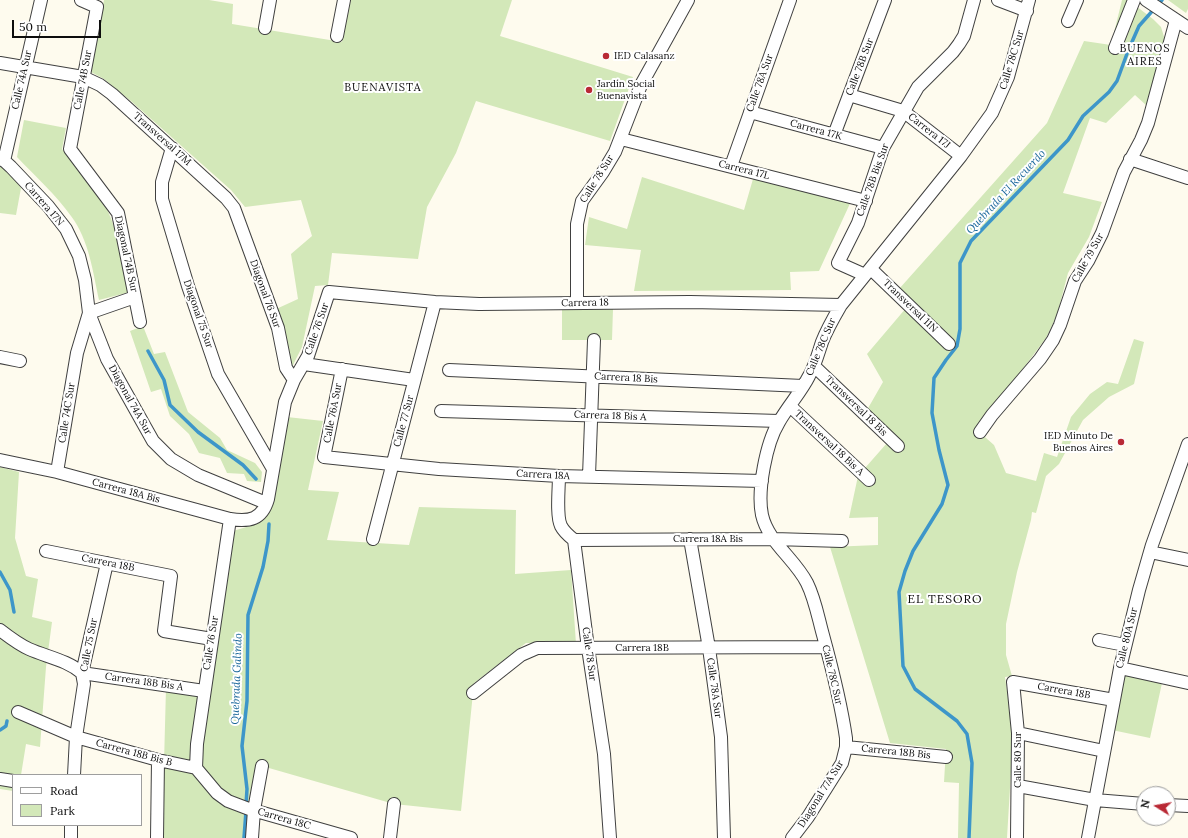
<!DOCTYPE html>
<meta charset="utf-8">
<style>
body{margin:0}
#map{position:relative;width:1188px;height:838px;overflow:hidden;background:#fefbee;font-family:Lora,serif}
canvas{display:block}
.legend{position:absolute;left:12px;top:774px;width:130px;height:52px;box-sizing:border-box;background:#fff;border:1px solid #9e9e9e;margin:0;padding:5px 7px;list-style:none;font-size:12px;color:#0d0d0d}
.legend li{display:flex;align-items:center;gap:8px;height:20px}
.legend b{width:20px;border:1px solid #9e9e9e}
.north{position:absolute;left:1136px;top:786px;width:40px;height:40px;box-sizing:border-box;background:#fff;border:1px solid #9e9e9e;border-radius:50%;rotate:281deg;font-size:11px;font-weight:700;line-height:16px;text-align:center;color:#0d0d0d}
.north::after{content:'';display:block;margin:auto;width:14px;height:18px;background:#b92935;clip-path:polygon(50% 0,100% 100%,50% 72%,0 100%)}
.scale{position:absolute;left:12px;top:20px;width:89px;height:18px;box-sizing:border-box;border:2px solid #0d0d0d;border-top:0;padding-left:5px;font-size:12px;line-height:14px;white-space:nowrap;color:#0d0d0d;-webkit-text-stroke:3px #fff;paint-order:stroke}
</style>
<div id="map">
<canvas width="1188" height="838"></canvas>
<ul class="legend">
<li><b style="height:5px;background:#fff"></b>Road</li>
<li><b style="height:11px;background:#d3e8b9"></b>Park</li>
</ul>
<div class="north">N</div>
<div class="scale">50 m</div>
</div>
<script>
const c = document.querySelector('canvas').getContext('2d');
c.lineJoin = 'round';
function fillPath(path, color) {
  c.fillStyle = color;
  c.fill(path, 'evenodd');
}
function stroke(path, color, width, dash) {
  c.strokeStyle = color;
  c.lineWidth = width;
  c.lineCap = dash ? 'butt' : 'round';
  c.setLineDash(dash || []);
  c.stroke(path);
}
function write(font, color, halo, rows, align = 'center') {
  c.font = font + ' Lora,serif';
  c.lineWidth = 4;
  c.setLineDash([]);
  c.textBaseline = 'middle';
  c.strokeStyle = halo;
  c.fillStyle = color;
  for (const [text, x, y, turn = 0] of rows) {
    c.save();
    c.translate(x, y);
    c.rotate((+turn || 0) * Math.PI / 180);
    c.textAlign = isNaN(turn) ? turn : align;
    if (halo) c.strokeText(text, 0, 0);
    c.fillText(text, 0, 0);
    c.restore();
  }
}
fillPath(new Path2D(`
 M104,0h105l24,4 -1,20 110,18 9,-42h161l-12,36 133,41 -23,64 -134,-40 -20,52 -29,54 -9,52 -86,-6 -4,32 -13,1 -13,61 -10,20 -5,-8 -13,-49 24,-11 -7,-45 21,-18 -11,-36 -56,7 -14,-17 -99,-88 -28,-23 -13,-7z
 M1122,0h6l25,19 8,8 4,13 -18,66 -12,-11 -29,28 -16,-5 -27,75 39,9 -13,35 -21,36 -11,42 -11,23 -69,92 17,15 12,28 30,8 8,-28 13,4 14,-40 19,-23 17,-12 11,2 16,-45 10,3 -10,42 -25,13 -26,23 -24,44 -13,12 -10,37 -4,-1 -1,8 -14,52 -11,52v31l6,21 -7,1 6,43v51l-4,67h-49l1,-55 -15,-1 2,-33 -56,-6 -60,-196 48,-2v-28l-29,1 9,-42 36,-41 -27,-25 16,-28 -16,-28 45,-53 -13,-12 148,-166 37,-82 27,4z
 M1168,0h20v9l-2,4z
 M24,120l42,8 -4,21c14,17 35,40 45,60 12,26 17,55 23,83l-31,8c-6,-28 -10,-60 -28,-84 -15,-21 -36,-40 -54,-59z
 M0,164l7,5 14,19 -5,27 -16,-2z
 M642,177l102,33 9,-31 100,18 -34,74 -29,1 1,18 -157,1 7,-41 -56,-5 4,-28 38,12z
 M562,309h51l-1,31h-50z
 M143,326l11,28 11,-2 23,60 32,26 7,12 28,13 7,9 -1,10 -14,-1 -3,-7 -17,-1 -7,-15 -21,-5 -10,-19 -19,-18 -9,-27 -10,3 -21,-61z
 M287,417l36,4 -15,69 31,2 -12,48 82,5 10,-38 97,3 -1,64 56,-4 5,74 -50,-1 -52,40 -13,128 -67,-7 -132,-38 -10,72h-90l4,-150 40,6 27,-163 20,-6 11,-7z
 M0,467l19,5 -4,66 11,38 12,3 -6,38 20,5 -6,45 -6,80 -14,-3 -5,31h-8v16l-13,-2z
 M1124,675l38,8 -12,55 -38,-8z`), '#d3e8b9');
stroke(new Path2D(`
 M148,351l16,29 6,25 28,27 45,33 13,14
 M0,572l10,18 4,22
 M0,730l6,-4 1,-5
 M246,805l1,-16 -5,-43 5,-45 1,-86 15,-48 5,-26 1,-17
 M244,838l2,-27
 M969,838l3,-75 -5,-29 -10,-13 -42,-32 -12,-23 -4,-74 6,-21 8,-20 29,-47 6,-19 -9,-35 -7,-37 2,-35 12,-18 11,-14 3,-17v-66l11,-22 97,-101 15,-24 26,-24 8,-11 11,-30 11,-25 23,-26`), '#3d96c9', 3.5);
const minor = new Path2D(`
 M81,0l16,7 -27,142 48,64 22,109
 M998,0l29,11
 M1146,0l42,28
 M1068,21l9,-21
 M265,28l5,-28
 M337,36l7,-36
 M1115,48l19,-48
 M0,63l83,14 17,8 12,9 114,104 8,10 44,120 8,40 8,12
 M849,95l54,16 58,45
 M750,112l133,36
 M834,135l51,-135
 M621,139l245,62
 M172,148l-10,34v17l26,87 30,88 55,95
 M0,157l11,10 37,39 18,23 13,27 6,24 4,33 18,46 46,82 18,18 27,16 68,28
 M1130,159l58,19
 M4,161l37,-161
 M731,166l59,-166
 M871,269l78,75
 M865,275l-27,-12 20,-40 25,-75 35,-61 35,-35 6,-8 5,-8 10,-36
 M577,303v-79l5,-23 21,-29 12,-20 26,-67 47,-85
 M0,357l20,4
 M304,364l110,16
 M814,366l84,80
 M342,369l-18,88 115,12 120,7 203,5
 M449,370l354,16
 M790,406l79,74
 M441,411l338,10
 M980,432l12,-17 48,-56 13,-19 7,-15 15,-44 13,-20 14,-28 22,-61 17,-32 7,-17 28,-103
 M0,460l57,12 173,47c19,3 32,1 38,-20l17,-97 9,-22 14,-24 21,-64 106,10 44,2 211,-2 151,3
 M57,472l20,-119 12,-40 46,-16
 M559,476c0,12 -3,40 2,50 3,6 8,10 13,14l14,108 16,106 6,84
 M589,476l5,-136
 M373,539l62,-237
 M690,539l19,109 12,89 3,101
 M574,540l200,-1 68,2
 M46,551l125,25 -7,55 48,8
 M1150,552l38,8
 M0,630c9,7 18,14 29,19 18,8 38,11 53,24l122,18
 M1099,640l26,5
 M1120,668l68,15
 M473,693l48,-38 16,-7 289,-1
 M18,712l58,25 82,23 38,8 21,25 11,8 21,8 102,29
 M1018,733l86,18
 M846,747l100,10
 M196,768l1,-24 33,-225
 M74,775l2,-38 8,-53 -2,-11 25,-110
 M0,779l13,2
 M1018,786l77,14 49,4
 M1168,805l20,1
 M71,838v-13
 M157,838l1,-78
 M252,838l2,-28 8,-44
 M390,838l4,-34
 M792,838l16,-21 34,-54 4,-16v-9c-5,-35 -14,-70 -23,-103 -5,-18 -8,-36 -16,-52 -12,-24 -39,-41 -45,-68 -5,-24 4,-72 17,-93 9,-16 22,-30 30,-46 6,-10 9,-22 13,-34 5,-13 12,-25 19,-37l120,-149 31,-43 16,-36 21,-77
 M1017,838l1,-105 -5,-51 101,18
 M1088,838l32,-170 19,-78 13,-45 36,-101`);
stroke(minor, '#404040', 14);
stroke(minor, '#fff', 12);
for (const [x, y, r, color] of [
 [606,56,4,"#b92935"],
 [589,90,4,"#b92935"],
 [1121,442,4,"#b92935"]
]) {
  const dot = new Path2D();
  dot.arc(x, y, r, 0, 2 * Math.PI);
  c.fillStyle = color;
  c.fill(dot);
  stroke(dot, '#fff', 1.5);
}
write('10px', '#0d0d0d', '#fff', [
 ["IED Calasanz",614,56],
 ["Jardín Social",597,84],
 ["Buenavista",597,96],
 ["IED Minuto De",1113,436,"right"],
 ["Buenos Aires",1113,448,"right"]
], 'left');
write('10px', '#0d0d0d', '#fff', [
 ["Calle 78C Sur",1012,60,-73],
 ["Calle 78B Sur",860,67,-69],
 ["Calle 74A Sur",22,80,-77],
 ["Calle 74B Sur",83,80,-79],
 ["Calle 78A Sur",760,83,-70],
 ["Carrera 17K",816,130,15],
 ["Carrera 17J",929,131,38],
 ["Transversal 17M",162,139,42],
 ["Carrera 17L",744,170,14],
 ["Calle 78 Sur",597,179,-58],
 ["Calle 78B Bis Sur",873,180,-70],
 ["Carrera 17N",44,204,49],
 ["Diagonal 74B Sur",126,254,78],
 ["Calle 79 Sur",1088,258,-61],
 ["Diagonal 76 Sur",265,294,70],
 ["Carrera 18",585,303,-1],
 ["Transversal 11N",910,306,44],
 ["Diagonal 75 Sur",198,314,71],
 ["Calle 76 Sur",317,329,-71],
 ["Calle 78C Sur",821,347,-67],
 ["Carrera 18 Bis",626,378,3],
 ["Diagonal 74A Sur",130,400,61],
 ["Transversal 18 Bis",856,406,44],
 ["Calle 74C Sur",67,413,-81],
 ["Calle 76A Sur",333,413,-79],
 ["Carrera 18 Bis A",610,416,2],
 ["Calle 77 Sur",404,421,-75],
 ["Transversal 18 Bis A",829,443,43],
 ["Carrera 18A",543,475,3],
 ["Carrera 18A Bis",126,491,15],
 ["Carrera 18A Bis",708,539],
 ["Carrera 18B",108,563,11],
 ["Calle 80A Sur",1127,638,-76],
 ["Calle 76 Sur",211,643,-81],
 ["Calle 75 Sur",89,645,-79],
 ["Carrera 18B",642,648],
 ["Calle 78 Sur",589,654,82],
 ["Calle 78C Sur",832,675,77],
 ["Carrera 18B Bis A",144,682,8],
 ["Calle 78A Sur",714,688,82],
 ["Carrera 18B",1064,691,10],
 ["Carrera 18B Bis",896,752,6],
 ["Carrera 18B Bis B",134,753,15],
 ["Calle 80 Sur",1018,760,-90],
 ["Diagonal 77A Sur",821,794,-58],
 ["Carrera 18C",284,819,16]
]);
c.letterSpacing = '1px';
write('11px', '#0d0d0d', '#fff', [
 ["BUENOS",1145,49],
 ["AIRES",1145,62],
 ["BUENAVISTA",383,88]
]);
c.letterSpacing = '0px';
write('italic 11px', '#1a679b', '#fff', [
 ["Quebrada El Recuerdo",1006,192,-47],
 ["Quebrada Galindo",237,679,-88]
]);
c.letterSpacing = '1px';
write('12px', '#0d0d0d', '#fff', [
 ["EL TESORO",945,600]
]);
c.letterSpacing = '0px';
</script>
